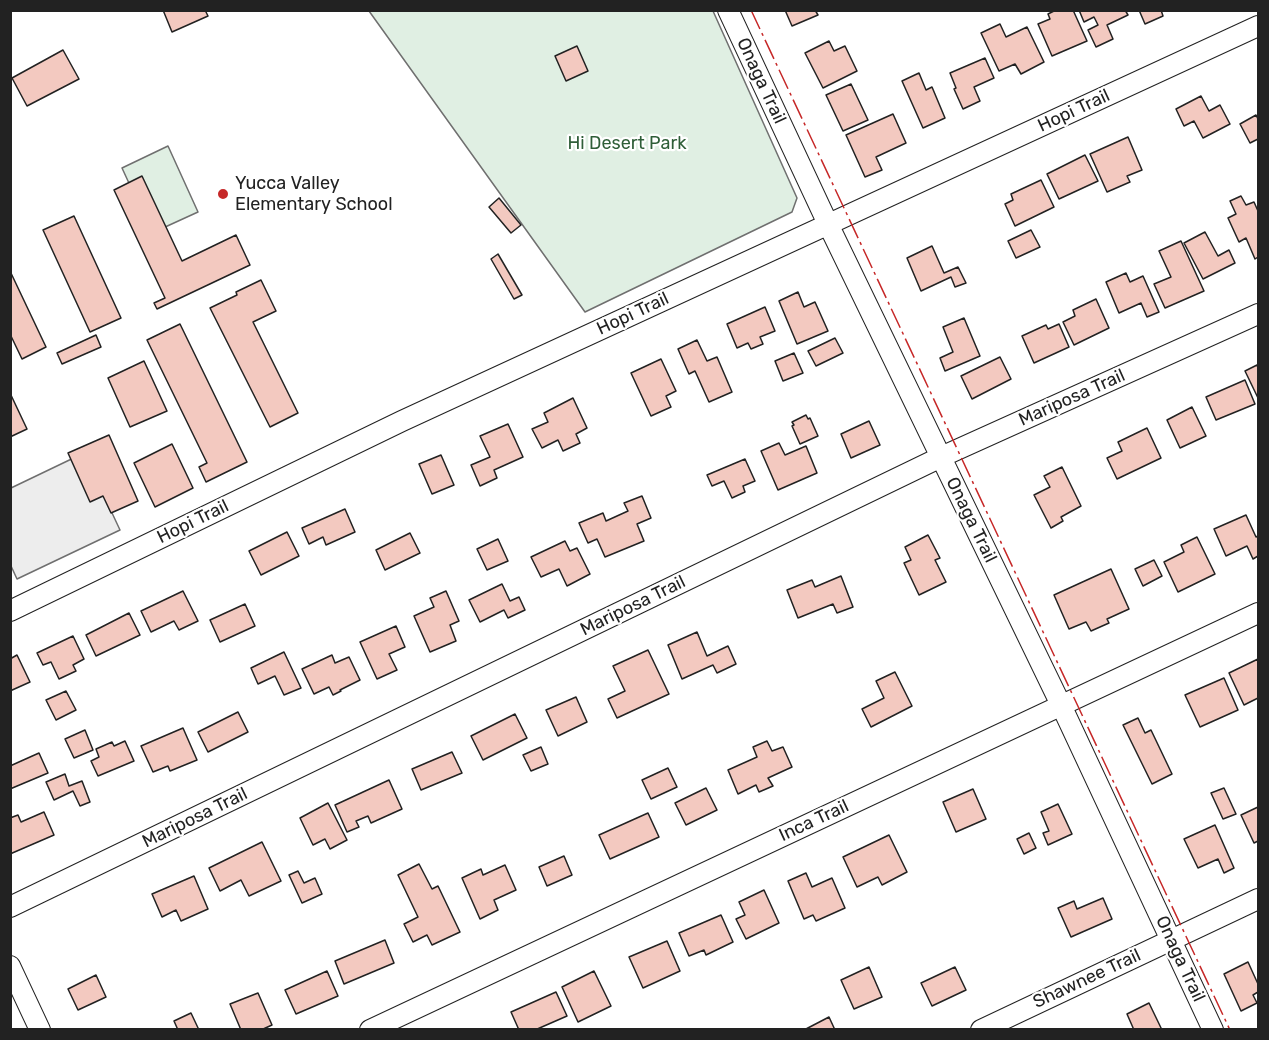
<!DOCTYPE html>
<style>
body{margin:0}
#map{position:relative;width:1269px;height:1040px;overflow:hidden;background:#fff;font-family:Rubik,sans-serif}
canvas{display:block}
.frame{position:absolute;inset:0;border:12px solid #222;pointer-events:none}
</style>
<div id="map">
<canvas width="1269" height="1040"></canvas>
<div class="frame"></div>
</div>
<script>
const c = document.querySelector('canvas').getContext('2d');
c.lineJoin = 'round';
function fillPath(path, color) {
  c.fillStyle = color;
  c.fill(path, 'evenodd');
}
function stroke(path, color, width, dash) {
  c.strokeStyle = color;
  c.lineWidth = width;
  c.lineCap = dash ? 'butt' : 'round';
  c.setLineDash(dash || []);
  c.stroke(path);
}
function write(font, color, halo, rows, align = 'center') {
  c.font = font + ' Rubik,sans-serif';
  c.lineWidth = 4.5;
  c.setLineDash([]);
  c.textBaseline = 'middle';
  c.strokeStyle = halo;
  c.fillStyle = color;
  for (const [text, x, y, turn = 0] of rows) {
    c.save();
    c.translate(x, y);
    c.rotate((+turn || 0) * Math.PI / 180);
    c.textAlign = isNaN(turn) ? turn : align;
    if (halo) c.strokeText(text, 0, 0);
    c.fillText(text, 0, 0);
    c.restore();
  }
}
const green = new Path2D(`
 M369,11h344l84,187 -5,14 -207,100z
 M168,146l30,66 -46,21 -30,-65z`);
fillPath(green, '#e0efe3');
stroke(green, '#6f6f6f', 1.5);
const parking = new Path2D(`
 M84,453l36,77 -103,49 -6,-13v-78z`);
fillPath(parking, '#ededed');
stroke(parking, '#6f6f6f', 1.5);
const building = new Path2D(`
 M163,10h42l3,6 -36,16z
 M785,10h30l3,5 -26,11z
 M1056,10h17l14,31 -35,15 -14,-32 12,-5 -2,-5z
 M1079,10h46l3,5 -21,10 6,14 -17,8 -8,-17 10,-5 -4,-8 -10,5z
 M1139,10h22l2,6 -18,8z
 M1000,24l6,13 21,-10 17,35 -23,12 -6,-10 -16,7 -18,-38z
 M829,41l5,10 11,-5 12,25 -34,17 -18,-35z
 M577,46l11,25 -22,10 -11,-25z
 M63,50l16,29 -52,27 -15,-28z
 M985,58l9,20 -20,9 6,14 -17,8 -9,-20 2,-1 -6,-15z
 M919,73l7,17 6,-3 13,31 -22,10 -21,-47z
 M851,84l17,36 -25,11 -17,-36z
 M1201,96l8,15 11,-6 10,19 -27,14 -9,-17 -10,5 -8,-17z
 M893,114l13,29 -30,14 6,13 -17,7 -19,-42z
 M1256,115l2,4v20l-8,4 -10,-19z
 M1128,137l14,33 -15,6 3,6 -23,10 -17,-38z
 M1085,155l13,26 -39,18 -12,-25z
 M142,176l40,85 54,-26 14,30 -93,44 -3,-6 11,-5 -51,-108z
 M1041,180l13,27 -39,19 -10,-22 8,-4 -2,-6z
 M1241,196l5,9 8,-3 4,9v46l-3,2 -9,-21 -7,4 -11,-24 8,-4 -6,-13z
 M499,198l22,27 -10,8 -22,-26z
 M74,216l47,102 -31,14 -47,-102z
 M1031,230l9,17 -24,11 -8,-17z
 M1205,232l13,24 11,-6 6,13 -32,16 -19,-36z
 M1181,241l23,50 -39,17 -11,-24 17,-7 -12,-26z
 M932,246l12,27 14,-6 8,16 -11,4 -4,-10 -30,14 -14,-33z
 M498,254l24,41 -8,4 -23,-40z
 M10,271l36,76 -24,12 -12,-25z
 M1126,273l4,9 13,-6 16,36 -12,5 -6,-14 -22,10 -13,-31z
 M261,280l15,31 -23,11 45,91 -28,14 -60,-119 27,-13 -1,-3z
 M798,292l6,15 11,-5 13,29 -31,13 -18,-43z
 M1096,299l13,29 -35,17 -11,-23 12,-6 -2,-6z
 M765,307l10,24 -15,6 3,7 -12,5 -3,-6 -11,5 -10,-24z
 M964,318l16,38 -35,15 -5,-13 13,-6 -10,-25z
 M180,324l67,138 -41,20 -7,-15 8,-4 -60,-123z
 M1059,324l10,23 -35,16 -12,-27 24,-11 2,4z
 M96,335l5,12 -39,17 -5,-11z
 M835,338l8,15 -27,13 -8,-15z
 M697,340l10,21 10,-4 15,35 -23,10 -14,-31 -6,3 -11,-25z
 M794,353l9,20 -20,8 -8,-20z
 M1000,357l11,22 -39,20 -11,-23z
 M661,359l15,32 -10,5 5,11 -20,9 -20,-43z
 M144,361l23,50 -37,16 -22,-49z
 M1257,365l1,3v30l-13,-27z
 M1245,380l10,24 -39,16 -10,-23z
 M10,393l17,36 -17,8z
 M573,398l14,30 -11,6 4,9 -17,8 -5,-11 -16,8 -10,-19 16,-7 -4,-9z
 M1192,407l14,29 -26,12 -13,-28z
 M806,415l2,4 2,-1 8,18 -18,8 -8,-18 2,-1 -2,-3z
 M869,421l11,24 -29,13 -10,-24z
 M508,424l15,33 -29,13 3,8 -17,8 -9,-21 19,-8 -10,-21z
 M1147,428l14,30 -44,21 -10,-21 15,-7 -4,-9z
 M109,435l29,66 -27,12 -8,-17 -13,6 -22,-49z
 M779,443l6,12 21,-9 11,27 -39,17 -17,-39z
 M172,444l21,44 -38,19 -21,-44z
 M441,455l13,30 -22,9 -13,-30z
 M745,459l10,22 -12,5 2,6 -13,6 -8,-17 -12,5 -5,-11z
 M1062,467l19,39 -20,11 2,4 -12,7 -17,-33 16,-8 -6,-11z
 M642,496l9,22 -14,6 7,17 -39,16 -8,-18 -9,4 -9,-20 24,-10 3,8 22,-10 -4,-8z
 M345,509l10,23 -29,13 -3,-8 -14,7 -7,-16z
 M1246,515l10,22 2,-1v20l-5,3 -6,-13 -21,10 -12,-27z
 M287,532l12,24 -38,19 -12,-24z
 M410,533l10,20 -35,17 -9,-20z
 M928,535l12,23 -5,2 11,22 -27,13 -15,-32 7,-3 -6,-13z
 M1197,537l18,37 -37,18 -14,-30 20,-10 -3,-7z
 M498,539l10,22 -21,9 -10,-21z
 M565,541l5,10 7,-3 13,26 -23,12 -8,-17 -18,8 -10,-20z
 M1154,560l8,16 -19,10 -8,-17z
 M1111,569l18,40 -22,10 2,4 -18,8 -5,-9 -17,7 -15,-34z
 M841,576l12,31 -16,6 -4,-9 -35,14 -11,-28 25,-10 3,7z
 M502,584l8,17 9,-4 6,13 -17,8 -4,-8 -24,12 -11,-22z
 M183,591l15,30 -19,9 -5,-9 -23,11 -10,-21z
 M446,591l13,30 -9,4 6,16 -26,11 -16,-36 20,-9 -4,-9z
 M245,604l10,22 -35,16 -10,-22z
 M129,613l11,22 -44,21 -10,-21z
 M396,626l9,21 -16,7 8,16 -20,9 -17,-37z
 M697,632l10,24 21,-10 8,18 -19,9 -4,-8 -31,14 -14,-34z
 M73,636l11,23 -11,6 3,6 -17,8 -8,-17 -8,3 -6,-12z
 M648,650l21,44 -52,24 -9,-19 17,-8 -12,-25z
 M284,652l17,36 -17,7 -9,-19 -17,8 -7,-16z
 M17,655l13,27 -20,9v-32z
 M332,655l3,8 14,-6 11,23 -20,10 1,1 -8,4 -4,-8 -15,7 -12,-25z
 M1258,659v39l-14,7 -15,-32z
 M895,672l17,34 -41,21 -9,-18 22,-11 -8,-17z
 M1224,678l14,32 -38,17 -15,-32z
 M66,691l10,19 -20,10 -10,-20z
 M576,697l11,25 -29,14 -12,-26z
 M238,712l10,20 -40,20 -10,-20z
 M515,714l12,24 -44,22 -12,-24z
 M1138,718l7,15 6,-3 21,44 -20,10 -29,-59z
 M183,728l14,32 -27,11 -2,-5 -15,6 -12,-26z
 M85,730l8,20 -19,8 -9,-19z
 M125,741l9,20 -36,15 -7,-15 8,-4 -3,-8 16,-7 2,4z
 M767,741l5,10 11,-4 9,20 -24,11 5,8 -14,6 -3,-7 -18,9 -10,-24 29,-13 -4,-10z
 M541,747l7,17 -17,7 -8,-16z
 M452,752l10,21 -41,17 -9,-21z
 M39,753l9,20 -38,16v-23z
 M668,768l9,19 -26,12 -9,-19z
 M65,774l4,12 13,-5 8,21 -10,4 -7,-15 -19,9 -8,-18z
 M389,780l13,29 -31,14 -3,-7 -12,5 3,6 -12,5 -12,-27z
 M706,788l11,22 -31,15 -11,-22z
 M1224,788l12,26 -13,5 -12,-26z
 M973,789l13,30 -30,13 -13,-30z
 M328,803l19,37 -17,9 -5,-10 -12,6 -13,-27z
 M1058,804l14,30 -24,11 -5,-12 6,-2 -8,-19z
 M1258,807v34l-4,2 -13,-28z
 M44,812l10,23 -44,19v-36l8,-3 3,7z
 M648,813l11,24 -49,22 -11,-24z
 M1215,825l19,43 -10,5 -6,-14 -20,9 -14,-29z
 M1029,833l7,15 -12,6 -7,-15z
 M889,835l18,37 -25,13 -4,-8 -21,10 -14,-30z
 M262,842l19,39 -32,15 -8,-16 -21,11 -11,-23z
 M564,856l8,19 -25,11 -8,-19z
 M419,864l13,25 6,-3 22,46 -28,13 -5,-10 -14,7 -9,-18 14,-7 -20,-42z
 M505,865l11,25 -22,10 4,10 -18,9 -18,-41 19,-9 2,6z
 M298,871l6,12 11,-5 7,16 -20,9 -13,-28z
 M806,873l6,14 20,-9 13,30 -29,13 -3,-6 -9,4 -16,-38z
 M194,876l14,33 -27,12 -5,-11 -14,7 -10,-23z
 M764,890l15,33 -33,16 -10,-20 9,-4 -6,-13z
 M1103,898l9,21 -41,18 -13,-29 16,-7 3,8z
 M721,915l12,27 -27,13 -2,-5 -15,6 -10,-23z
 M385,940l9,23 -50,21 -9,-23z
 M667,941l13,30 -37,17 -14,-31z
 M1248,962l10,22v8l-5,3 4,8 -16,8 -17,-37z
 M869,967l13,30 -28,12 -13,-29z
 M955,967l11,23 -34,16 -11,-23z
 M327,971l11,25 -42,18 -11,-24z
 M594,971l17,35 -33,16 -16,-35z
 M96,975l10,22 -28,13 -10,-21z
 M556,992l11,24 -32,14h-16l-8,-18z
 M258,993l14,32 -11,5h-20l-11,-26z
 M1149,1003l13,27h-28l-7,-16z
 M191,1013l8,17h-21l-4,-9z
 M829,1017l6,13h-31z`);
fillPath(building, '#f3c9c0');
stroke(building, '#222', 1.5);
const minor = new Path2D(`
 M728,10l100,214 233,481 152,325
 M10,611l392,-190 856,-395
 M10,907l931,-450 317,-143
 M10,966l30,64
 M370,1030l888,-417
 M981,1030l277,-131`);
stroke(minor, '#222', 22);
stroke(minor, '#fff', 20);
stroke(new Path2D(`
 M751,10l479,1020`), '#c62828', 1.5, [21, 4.5, 3, 4.5]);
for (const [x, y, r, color] of [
 [223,194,6,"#c62828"]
]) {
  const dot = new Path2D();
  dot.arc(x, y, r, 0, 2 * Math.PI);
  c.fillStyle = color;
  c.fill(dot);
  stroke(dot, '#fff', 2);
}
write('18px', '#222', '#fff', [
 ["Onaga Trail",761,81,65],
 ["Hopi Trail",1074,111,-25],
 ["Hopi Trail",633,314,-25],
 ["Mariposa Trail",1072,398,-24],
 ["Onaga Trail",971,520,64],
 ["Hopi Trail",193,522,-26],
 ["Mariposa Trail",633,606,-26],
 ["Mariposa Trail",195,818,-26],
 ["Inca Trail",814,821,-25],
 ["Onaga Trail",1180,959,65],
 ["Shawnee Trail",1087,979,-25]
]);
write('18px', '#2f5e38', '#fff', [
 ["Hi Desert Park",627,144]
]);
write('18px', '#222', '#fff', [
 ["Yucca Valley",235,184],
 ["Elementary School",235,205]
], 'left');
</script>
